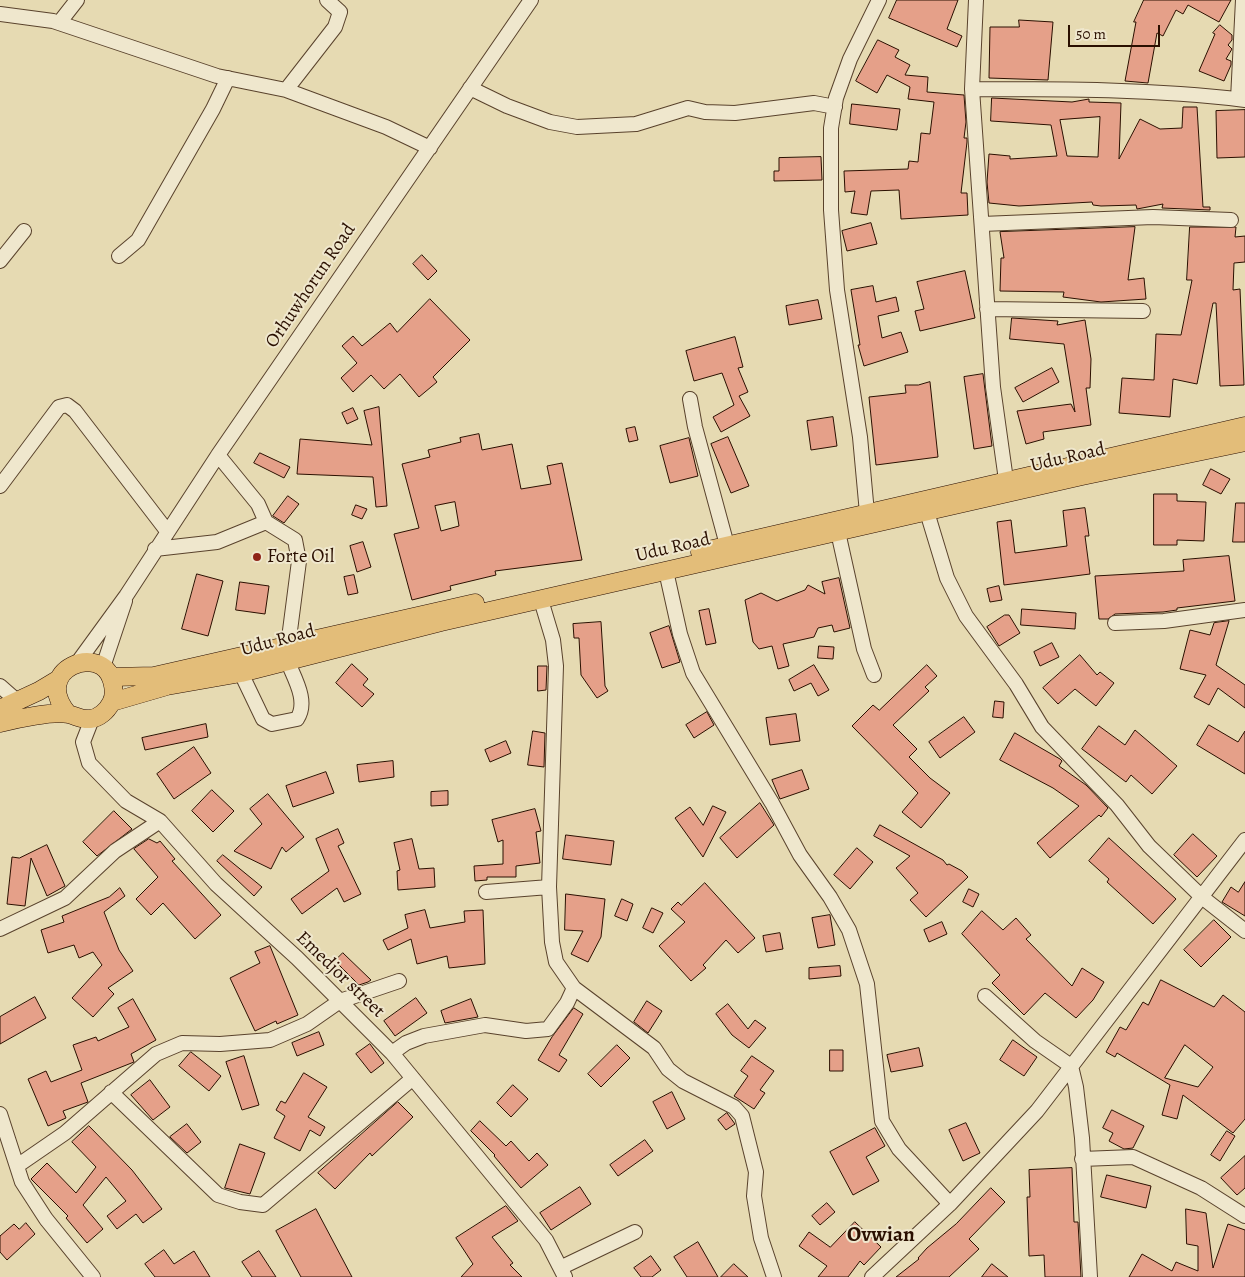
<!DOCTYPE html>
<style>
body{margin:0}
#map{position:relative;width:1245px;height:1277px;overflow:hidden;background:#e6dab2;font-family:Alegreya,serif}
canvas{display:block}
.scale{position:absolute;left:1068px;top:25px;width:92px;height:22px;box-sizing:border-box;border:2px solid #2a0f00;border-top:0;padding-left:6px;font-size:15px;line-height:18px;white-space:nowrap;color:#2a0f00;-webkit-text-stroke:4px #efe7cd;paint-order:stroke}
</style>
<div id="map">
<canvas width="1245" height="1277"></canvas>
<div class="scale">50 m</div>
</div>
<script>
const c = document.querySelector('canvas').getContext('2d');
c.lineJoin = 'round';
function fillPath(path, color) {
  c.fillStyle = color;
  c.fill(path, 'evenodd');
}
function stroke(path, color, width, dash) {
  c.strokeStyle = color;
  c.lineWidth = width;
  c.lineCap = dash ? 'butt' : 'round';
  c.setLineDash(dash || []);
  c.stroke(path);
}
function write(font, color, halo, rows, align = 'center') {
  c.font = font + ' Alegreya,serif';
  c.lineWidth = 4;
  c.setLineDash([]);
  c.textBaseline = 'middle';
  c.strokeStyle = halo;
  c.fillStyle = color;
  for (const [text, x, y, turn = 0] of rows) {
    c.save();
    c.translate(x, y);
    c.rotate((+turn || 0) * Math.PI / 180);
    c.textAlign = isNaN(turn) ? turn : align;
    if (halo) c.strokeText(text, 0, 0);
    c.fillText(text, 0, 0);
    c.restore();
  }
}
const building = new Path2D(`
 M897,0h61l-11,29 15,7 -5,11 -68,-29z
 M1144,0h87l-12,22 -31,-17 -5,9 -7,-4 -13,26 -6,-3 -9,50 -23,-2 11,-59h-2z
 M1019,20l34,2 -5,58 -59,-2 1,-51h29z
 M1220,25l12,10v5l-4,5 4,4 -6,10 5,2v4l-7,16 -25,-10 16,-37 -2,-1z
 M878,40l21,10 -4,7 15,8 -5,10 23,2 -1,15 37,3 2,27 -2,16h3v4l-6,51h6l1,22 -67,4 -2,-29 -28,1 -4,24 -16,-2 4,-22 -10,1 -1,-21 64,-2 1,-8 9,1 3,-29 9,1 4,-32 -26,-3 2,-12 -23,-12 -10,18 -21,-12z
 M992,98l80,4 17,-3v3l32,1 -2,56 21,-40 20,10 22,-1 1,-21h14l6,100h7v3l-48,-2 1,-4 -26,5 -1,-4 -35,1 -8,-1 -1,-3 -73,4 -30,-3 -2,-21 2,-28 21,2v3l47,-3 -6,-31 -60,-4zM1100,117l-2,40 -31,-1 -7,-36z
 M852,104l48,5 -3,21 -47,-6z
 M1245,110v47l-28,1 -1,-47z
 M821,157l1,23 -48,1v-10h5v-13z
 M871,223l6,21 -30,7 -5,-20z
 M1135,227l-7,53 16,-2 2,21 -45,3 -38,-5 1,-5 -64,-1 1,-33h3l-4,-26z
 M1190,227h46l-1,10 10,-1v26l-11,1 -1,27 7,-1 4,96 -24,1 -4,-83h-3l-16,81 -24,-5 -3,38 -51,-4 3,-35 32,2 2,-46 25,1 11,-55h-5z
 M422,255l15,16 -9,9 -15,-16z
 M965,271l10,47 -55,13 -5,-20 9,-2 -7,-27z
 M873,286l3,16 20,-5 3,14 -21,5 4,22 19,-6 7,20 -44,14 -6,-21h2l-9,-55z
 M430,299l40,41 -37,37 4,5 -18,15 -19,-23 -16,15 -13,-14 -18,17 -12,-14 16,-15 -15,-17 11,-10 9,10 28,-23 7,9z
 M818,300l4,19 -33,6 -3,-19z
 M1012,318l46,3 -1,4 28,-5 6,39 -1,29h-4l5,37 -48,7 1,7 -18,5 -9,-33 54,-7 4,8 -11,-68 -54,-5z
 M735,337l8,30 -5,1 10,24 -9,4 11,20 -29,16 -8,-15 21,-12 -12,-32 -28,8 -8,-30z
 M1052,368l7,14 -36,20 -8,-14z
 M983,374l9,72 -18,3 -10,-72z
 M930,382l8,75 -62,8 -7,-68 37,-4 -1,-8h13z
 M379,407l8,99 -11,1 -3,-30 -76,-3 3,-35 72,6 -8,-34z
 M353,408l5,11 -11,5 -5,-11z
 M833,417l4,29 -26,4 -4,-29z
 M635,427l3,13 -9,2 -3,-13z
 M479,434l3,16 30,-6 9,45 30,-5 -4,-18 15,-3 20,97 -87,11 1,4 -46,11 1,4 -39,10 -18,-66 25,-6 -17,-64 28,-7 -2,-7 33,-8 -1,-4zM455,502l4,24 -18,5 -6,-25z
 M728,437l21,49 -18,7 -20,-49z
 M689,438l9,38 -28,7 -10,-37z
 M260,453l30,14 -6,11 -30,-15z
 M1211,469l19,10 -9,15 -18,-9z
 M1154,494h23v7l29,1 -2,39 -27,-1v5h-23z
 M288,496l11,8 -15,19 -11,-7z
 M1236,503h9v39h-12z
 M356,505l11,4 -5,10 -10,-4z
 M1085,508l4,28h-4l5,38 -86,11 -7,-63 14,-2 4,33 52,-7 -4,-35z
 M363,542l8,25 -14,5 -7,-26z
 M1229,556l6,45 -58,7v2l-14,2 -48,2 -7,5h-9l-4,-43 89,-5 -1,-11z
 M197,574l26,7 -15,55 -26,-7z
 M354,575l4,18 -10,2 -4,-18z
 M839,578l11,50 -16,4 -2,-7 -14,3 -4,9 -31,7 6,22 -11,3 -6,-23 -13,3 -6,-7 -8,-42 16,-7 16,8 28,-11 3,-5 17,9 -3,-12z
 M240,582l29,4 -4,28 -29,-4z
 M999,586l3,14 -12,2 -3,-13z
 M709,609l7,34 -10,2 -7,-34z
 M1022,609l54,4 -1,16 -54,-4z
 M1005,615h4l11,18 -21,13 -12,-19z
 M1229,621l-13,44 29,20v23l-27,-20 -9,17 -15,-8 12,-22 -26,-6 10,-39 20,5 4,-12z
 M601,622l4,64 3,5 -11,7 -16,-23 -2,-37h-5l-1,-14z
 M669,626l11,36 -18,6 -12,-35z
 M1052,643l7,14 -19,9 -6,-14z
 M819,646l15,1 -1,12 -15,-1z
 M1080,655l17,20 3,-3 14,11 -18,23 -21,-17 -17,15 -15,-16z
 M352,664l16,15 -5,6 11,9 -12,13 -26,-24z
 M814,665l15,25 -11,6 -7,-13 -17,8 -5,-11z
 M927,665l10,11 -12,11 4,4 -36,34 24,24 -8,8 21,21 20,15 -29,35 -19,-16 16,-19 -66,-67 21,-21 6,5z
 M538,666h9l-1,24 -8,1z
 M995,701l9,1 -1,16 -10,-1z
 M707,712l7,13 -20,13 -8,-13z
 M796,714l4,27 -30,4 -4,-27z
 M964,717l11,15 -35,26 -11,-16z
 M206,724l2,13 -63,13 -3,-12z
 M1209,725l29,17 7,-11v43l-48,-29z
 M1099,726l26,19 10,-15 42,36 -25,28 -21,-19 -5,7 -44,-33z
 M533,731l12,2 -1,34 -16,-2z
 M1015,733l45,26 2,2 -3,5 27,19 22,23 -7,9 -2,-2 -49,43 -13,-15 42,-37 -26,-18 -53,-28z
 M506,741l5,12 -21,9 -5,-12z
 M194,747l17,26 -37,26 -17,-25z
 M393,761l1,16 -35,5 -2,-17z
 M802,770l7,19 -29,10 -8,-19z
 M326,772l8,21 -41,14 -7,-21z
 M212,790l22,21 -21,21 -21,-21z
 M448,791v14l-17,1v-14z
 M268,794l36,43 -18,15 -4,-5 -11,22 -37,-18 28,-27 -12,-15z
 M760,803l14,22 -37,33 -17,-20z
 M713,806l13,6 -23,45 -28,-39 15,-11 13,18z
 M535,809l6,22 -5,1 4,31 -24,3v11h-29v3l-12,1 -1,-15 29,-2v-24l-5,2 -6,-22z
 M114,811l18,18 -35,27 -14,-14z
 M880,825l63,35 4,5 2,-1 13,7 6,6 -42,40 -16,-17 8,-7 -22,-25 14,-12 -36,-20z
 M338,829l6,14 -6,3 23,48 -17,8 -7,-14 -35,26 -11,-15 38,-28 -13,-32z
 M1193,834l24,22 -20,21 -23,-22z
 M566,835l48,6 -3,24 -48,-6z
 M1109,838l67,61 -23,25 -46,-42 2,-3 -20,-18z
 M149,839l8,4 3,-2 15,18 -3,2 49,54 -26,24 -32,-36 -12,12 -15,-16 22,-22 -24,-28z
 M412,839l7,30 15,-1 1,19 -37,3 -1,-19 3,-1 -6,-27z
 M47,845l18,41 -18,10 -16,-38 -6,48 -18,-2 5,-47 7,1z
 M857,848l16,14 -23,27 -16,-14z
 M223,855l39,32 -8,9 -37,-35z
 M1245,882v34l-23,-14 9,-15 7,5z
 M705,883l50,55 -17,15 -12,-13 -23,25 3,3 -15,13 -32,-35 26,-24 -14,-13 7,-7 3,3z
 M120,888l5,8 -21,16 15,38 14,21 -25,17 6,6 -21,23 -21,-19 30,-33 -9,-13 -14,6 -5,-13 -26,8 -7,-23 23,-8 -2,-6 47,-19z
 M969,889l10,5 -6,13 -10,-5z
 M566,894l39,5 -4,38 -13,25 -17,-8 12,-23 -18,-1z
 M622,899l11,5 -6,17 -12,-5z
 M652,908l11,5 -10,20 -10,-5z
 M425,910l5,18 35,-6 -1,-11 19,-1 2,54 -36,4 -2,-12 -30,8 -6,-25 -23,11 -5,-10 25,-12 -3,-13z
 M982,911l21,19 13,-12 15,17 -5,4 46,47 10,-18 22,14 -11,18 -17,18 -31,-25 -21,22 -32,-32 8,-8 -38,-41z
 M830,915l5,30 -17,3 -6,-30z
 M1214,920l17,17 -30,30 -17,-17z
 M942,922l5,12 -18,8 -5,-12z
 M780,933l3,16 -17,3 -3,-16z
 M270,946l28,69 -21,9 -1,-3 -21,10 -25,-53 30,-15 -5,-11z
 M343,953l28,27 -3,2 -9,3 -24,-24z
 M840,966l1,10 -32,3v-11z
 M1161,980l53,27 9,-12 22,17v107l-12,14 -50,-38 -6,24 -15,-4 8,-30 -53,-32 -2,4 -9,-5 14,-25 6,3 17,-28 5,3zM1185,1045l28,22 -15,20 -33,-9z
 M35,997l11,21 -46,26v-27z
 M416,998l11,15 -32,23 -11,-15z
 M133,999l23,41 -25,14 3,8 -53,21 7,19 -25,9 3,7 -18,8 -20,-47 18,-8 5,11 31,-12 -9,-25 23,-8 2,4 31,-14 -11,-19z
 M471,999l7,18 -33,6 -4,-12z
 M647,1001l15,10 -14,22 -14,-11z
 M728,1004l20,25 7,-9 11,8 -17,20 -17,-13 -16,-21z
 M574,1008l9,6 -24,41 8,5 -8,12 -21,-12 14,-23z
 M319,1032l5,13 -27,11 -5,-13z
 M1013,1040l24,17 -13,19 -24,-16z
 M370,1044l14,19 -13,10 -15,-19z
 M617,1045l13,13 -29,29 -13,-13z
 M919,1048l4,18 -32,6 -4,-17z
 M830,1050h13v21h-13z
 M191,1052l30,24 -12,15 -30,-25z
 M244,1056l15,49 -17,5 -16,-48z
 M752,1056l22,15 -14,19 5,3 -11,16 -20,-13 14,-20 -7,-5z
 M304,1073l23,14 -19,30 17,10 -5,9 -10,-6 -10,21 -26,-13 11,-22 -9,-6 5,-9 4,2z
 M150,1080l20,27 -17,13 -22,-25z
 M513,1085l15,14 -17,18 -14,-14z
 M672,1092l13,27 -18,10 -14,-27z
 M398,1102l15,15 -41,39 -2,-3 -35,36 -17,-16z
 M1112,1110l32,16 -11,22 -9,1 -15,-8 4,-8 -10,-5z
 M727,1113l8,11 -9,6 -8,-10z
 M480,1121l26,25 5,-5 18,20 8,-8 11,12 -27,23 -27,-32 1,-1 -24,-24z
 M966,1123l14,30 -17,8 -14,-31z
 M187,1124l14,18 -14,11 -17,-16z
 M89,1126l43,44 30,39 -19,14 -7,-9 -19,15 -10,-13 19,-15 -20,-24 -23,28 20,24 -16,14 -21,-25 2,-2 -37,-37 16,-16 29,30 20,-26 -24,-25z
 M875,1128l10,18 -19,11 13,24 -26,14 -23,-43z
 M1227,1131l8,5 -15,25 -9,-6z
 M645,1140l8,11 -35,25 -8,-11z
 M240,1144l25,9 -15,41 -25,-6z
 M1245,1156v32l-8,7 -16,-17z
 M1072,1168l2,54h4l3,55h-36l-1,-22 -15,1 -2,-59h3l-1,-27z
 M1107,1175l44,11 -5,22 -45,-11z
 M580,1187l11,17 -40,26 -11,-17z
 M991,1188l14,14 -36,37 10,10 -30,28h-53l23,-18 -1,-1 9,-10 29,-24z
 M827,1203l8,9 -15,13 -8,-9z
 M506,1206l12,15 -26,16 21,26 -3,2 12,12h-61l12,-13 -17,-26z
 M316,1209l36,68h-51l-25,-46z
 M1186,1209l20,4 7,55 15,-44 17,6v47h-116l13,-23 30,17 4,-9 22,9v-25l-11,-2z
 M855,1222l26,25 -17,18 -4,-4 -12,16h-30l9,-11 -28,-20 10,-14 21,15z
 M26,1223l9,11 -28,26 -7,-8v-16l14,-12 5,5z
 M698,1242l20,35h-31l-13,-20z
 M164,1250l10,14 20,-13 16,26h-55l-10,-13z
 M259,1251l17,26h-24l-10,-15z
 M651,1256l10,14 -9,7h-11l-7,-9z
 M734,1264l14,13h-27z
 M992,1264l16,13h-26z`);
fillPath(building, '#e5a089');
stroke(building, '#2a0f00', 1);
const minor = new Path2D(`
 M976,0l-4,89 21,298 13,93
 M0,14l53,7 164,55 69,14 100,37 44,21
 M59,23l18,-23
 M470,88l37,18 43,16 27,5 59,-3 52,-16 17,4 30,1 79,-10 21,4
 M972,89c92,0 182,0 273,11
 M286,90l49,-63 5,-15 -13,-12
 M1238,99l5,-99
 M982,224l171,-7 78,3
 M119,256l19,-16 75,-131 15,-31
 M0,261l24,-30
 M987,309l156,2
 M690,399l5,28 32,118
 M218,455l40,49 8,18 29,18 4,21 -11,85
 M0,486l59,-79 8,-2 8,6 92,120
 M927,512l20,66 19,38 50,68 26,43 75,78 32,41 54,52 42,33
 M867,513l-7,-76 -23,-147 -6,-80v-82l5,-30 14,-39 29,-59
 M838,532l26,117 10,26
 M155,549l62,-7 49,-20
 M666,571l14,63 13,39 79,130 28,52 30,42 19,33 18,54 15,137 17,28 51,55
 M541,600l12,40 3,26 -7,221 3,55 4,20 18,26 80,60 14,21 15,12 51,26 8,9 14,56 -2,24 7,42 13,39
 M1115,623l49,-2 81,-11
 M78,662l48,-66 92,-141 313,-455
 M103,667l22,-66
 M241,673l22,46 9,5 25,-5c12,-18 -3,-41 -10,-59
 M0,686l17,15
 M92,719l-9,23 6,21 37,38 34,20 56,63 81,74 95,95 154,187 19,37
 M486,892l63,-5
 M0,929l65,-31 50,-47 45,-30
 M985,996l50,45 36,25 5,21 6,51 8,139
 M392,1053l14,-10 18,-7 61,-11 41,6 22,-2 19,-26 7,-15
 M111,1092l107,103 22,7 23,3 149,-126
 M0,1114l22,68 24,37 47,58
 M1082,1159l51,-2 68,31 44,28
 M17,1166l48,-33 91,-79 26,-11 38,1 50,-4 37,-16 33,-23 59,-20
 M562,1267l73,-35
 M872,1277l78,-73 87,-93 208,-271`);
const major = new Path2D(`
 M700,552l545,-126
 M111,677l43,-1 321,-73
 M112,702l55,-16 74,-13 200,-51 641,-146 163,-34
 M0,709l39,-18 20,-12
 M0,723c16,-4 53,-12 68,-9 9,2 13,6 22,5 9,-1 17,-8 21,-16 4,-7 3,-15 1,-22 -10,-39 -82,-12 -44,33`);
stroke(minor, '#59422c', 16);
stroke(major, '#2a0f00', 19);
stroke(minor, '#efe7cd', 14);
stroke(major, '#e3bd79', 18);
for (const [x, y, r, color] of [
 [257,557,5,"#8f2418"]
]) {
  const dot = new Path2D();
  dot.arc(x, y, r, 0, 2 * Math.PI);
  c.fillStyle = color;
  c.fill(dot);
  stroke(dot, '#efe7cd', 2);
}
write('19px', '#2a0f00', '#efe7cd', [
 ["Orhuwhorun Road",311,286,-56],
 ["Udu Road",1068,458,-13],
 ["Udu Road",673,548,-13],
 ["Udu Road",278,641,-15],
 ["Emedjor street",340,975,44]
]);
write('19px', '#2a0f00', '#efe7cd', [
 ["Forte Oil",267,557]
], 'left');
write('bold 21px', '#2a0f00', '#efe7cd', [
 ["Ovwian",881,1236]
]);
</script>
